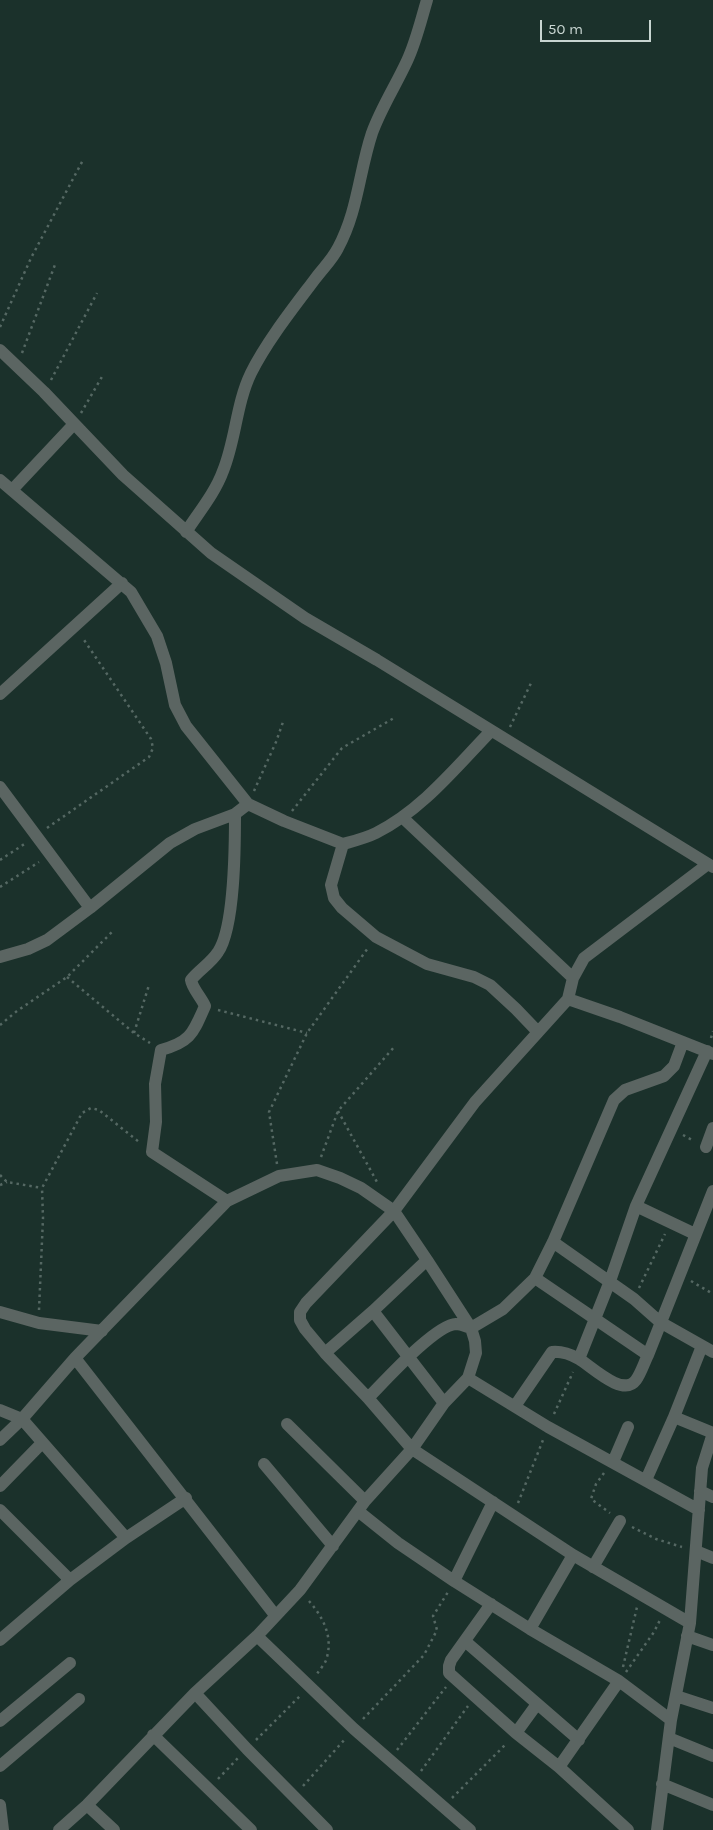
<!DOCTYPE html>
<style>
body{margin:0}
#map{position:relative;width:713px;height:1830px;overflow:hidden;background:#1b312b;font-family:Karla,sans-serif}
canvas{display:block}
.scale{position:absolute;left:540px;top:20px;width:111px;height:22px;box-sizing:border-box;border:2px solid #c8d5d1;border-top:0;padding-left:6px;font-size:15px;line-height:18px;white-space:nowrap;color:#c8d5d1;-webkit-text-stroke:4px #1b312b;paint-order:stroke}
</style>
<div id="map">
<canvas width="713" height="1830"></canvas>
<div class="scale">50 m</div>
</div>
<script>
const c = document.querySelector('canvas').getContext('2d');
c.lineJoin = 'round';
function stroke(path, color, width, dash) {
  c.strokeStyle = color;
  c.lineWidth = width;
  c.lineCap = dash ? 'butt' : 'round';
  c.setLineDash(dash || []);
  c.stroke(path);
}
stroke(new Path2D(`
 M0,327l31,-69 52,-98
 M22,353l34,-91
 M51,380l46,-87
 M81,413l22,-38
 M510,727l22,-46
 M254,791l22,-49 7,-20
 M292,811l50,-63 52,-30
 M47,828l102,-71 4,-9 -2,-9 -69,-102
 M0,860l26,-17
 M0,887l39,-25
 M67,977l67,56 16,10
 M218,1010l89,23
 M0,1025l17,-14 50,-34 45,-45
 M134,1033l15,-48
 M711,1038l2,-7
 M338,1111l39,71
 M683,1135l11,6
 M321,1157l17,-46 57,-65
 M277,1164l-8,-52 38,-79 61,-85
 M0,1175l7,7 35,6
 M0,1185l7,-3
 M691,1281l22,13
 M639,1288l26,-54
 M39,1310l4,-92 -1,-30 40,-75 9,-5 8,2 40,32
 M554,1414l19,-42
 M604,1473l-8,11 -5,15 19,14
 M518,1503l25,-63
 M632,1527l24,12 26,8
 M309,1601c13,15 24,34 18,56 -1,6 -7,12 -10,17
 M623,1667l14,-60
 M626,1672l28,-40 6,-12
 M363,1719l61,-64 13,-25 -4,-14 15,-24
 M256,1740l44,-44
 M397,1750l49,-63
 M421,1771l47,-65
 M218,1779l20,-21
 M303,1786l43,-48
 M452,1798l55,-55`), '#556863', 2.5, [2.5, 4]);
stroke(new Path2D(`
 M0,350l44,42 79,83 88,78 94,65 72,42 336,207
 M0,480l131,112 26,44 9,27 9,42 11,21 62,78 36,17 59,23 -12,41 3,13 8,10 34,29 51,27 47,13 16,8 26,24 22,23
 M12,490l62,-66
 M186,532c13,-20 29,-39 37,-61 13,-32 13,-67 28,-98 16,-32 43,-66 64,-94 8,-11 17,-19 23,-31 20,-37 21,-76 34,-115 9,-25 24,-48 35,-72 9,-19 14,-41 20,-61
 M0,694l122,-111
 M0,787l90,121
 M402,817l171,161
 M343,844c11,-3 23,-6 33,-11 46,-23 80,-66 115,-102
 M0,957l28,-8 19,-9 43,-32 80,-65 25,-14 40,-15
 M568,999l52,18 93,37
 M706,1147l7,-19
 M227,1201l-75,-49 4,-30 -1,-38 6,-34c30,-8 32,-17 44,-44 -4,-9 -13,-18 -14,-26 8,-10 20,-17 27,-28 17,-25 17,-107 17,-138l13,-10
 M636,1206l59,28
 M553,1242l81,57 26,23 53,30
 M535,1278l113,77
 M373,1311l71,92
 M0,1312l39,11 63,8
 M75,1358l200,257
 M579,1359l31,-78 26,-75 71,-155
 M468,1378l80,49 151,83
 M368,1398c17,-17 67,-73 88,-74 5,0 11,3 15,4l32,-19 32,-31 18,-36 61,-142 11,-10 39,-14 10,-10 9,-24
 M515,1406l37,-54c10,-1 18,2 27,7 12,7 44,39 57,21 5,-7 8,-17 12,-25l65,-164
 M0,1410l22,9 104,119
 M674,1417l39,16
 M287,1424l78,77
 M0,1440l22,-21 53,-61 152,-157 52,-25 38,-6 23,8 21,10 33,23 33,49 -54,51 -48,42
 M613,1462l15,-35
 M264,1464l69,82
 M646,1480l28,-63 28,-71
 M0,1486l42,-43
 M700,1491l13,6
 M0,1510l70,70
 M358,1511l40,32 56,38 76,48 89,52 52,39
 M696,1551l17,7
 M593,1567l27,-46
 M454,1581l39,-79
 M491,1604l-40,56 -2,6v7l67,60 43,34 69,63
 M690,1623l-117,-68 -161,-106 -44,-51 -43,-45 -20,-24 -5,-9v-8l6,-9 88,-92 81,-109 93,-103 5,-21 11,-20 124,-94
 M530,1629l43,-74
 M257,1636l97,93 116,101
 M687,1636l26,9
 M0,1640l70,-60 56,-42 60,-40
 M466,1642l113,98
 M195,1693l52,56 80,81
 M676,1696l37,12
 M0,1721l70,-58
 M516,1733l21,-29
 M153,1735l98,95
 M669,1738l44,18
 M0,1766l79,-67
 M559,1767l60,-86
 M662,1784l51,21
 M0,1805l3,25
 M87,1805l27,25
 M59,1830l28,-25 108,-112 62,-57 43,-46 65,-89 47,-52 32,-46 24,-25 8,-25 -1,-12 -4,-13 -44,-68
 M657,1830l14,-110 19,-97 12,-155 11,-35`), '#5b6562', 12);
</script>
